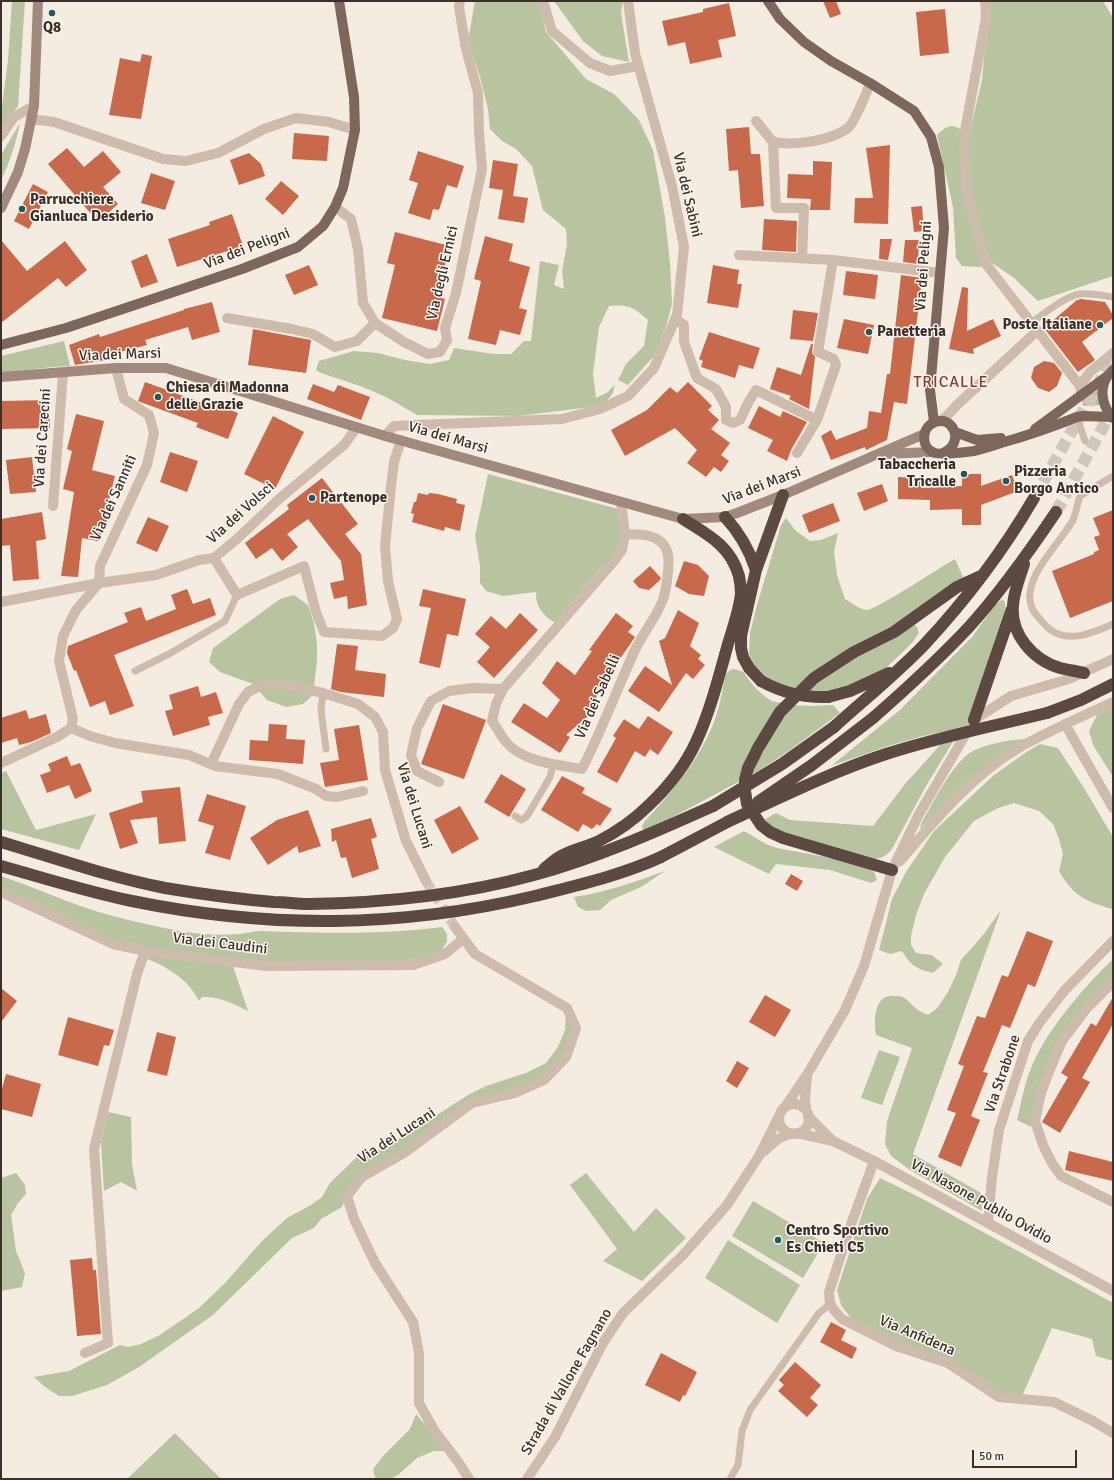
<!DOCTYPE html>
<style>
body{margin:0}
#map{position:relative;width:1114px;height:1480px;overflow:hidden;background:#f4ebe1;font-family:Signika,sans-serif}
canvas{display:block}
.frame{position:absolute;inset:0;border:2px solid #3b302b;pointer-events:none}
.scale{position:absolute;left:972px;top:1450px;width:105px;height:18px;box-sizing:border-box;border:2px solid #3b302b;border-top:0;padding-left:5px;font-size:12px;line-height:14px;white-space:nowrap;color:#3b302b;-webkit-text-stroke:3px #fbf5ee;paint-order:stroke}
</style>
<div id="map">
<canvas width="1114" height="1480"></canvas>
<div class="frame"></div>
<div class="scale">50 m</div>
</div>
<script>
const c = document.querySelector('canvas').getContext('2d');
c.lineJoin = 'round';
function fillPath(path, color) {
  c.fillStyle = color;
  c.fill(path, 'evenodd');
}
function stroke(path, color, width, dash) {
  c.strokeStyle = color;
  c.lineWidth = width;
  c.lineCap = dash ? 'butt' : 'round';
  c.setLineDash(dash || []);
  c.stroke(path);
}
function write(font, color, halo, rows, align = 'center') {
  c.font = font + ' Signika,sans-serif';
  c.lineWidth = 3;
  c.setLineDash([]);
  c.textBaseline = 'middle';
  c.strokeStyle = halo;
  c.fillStyle = color;
  for (const [text, x, y, turn = 0] of rows) {
    c.save();
    c.translate(x, y);
    c.rotate((+turn || 0) * Math.PI / 180);
    c.textAlign = isNaN(turn) ? turn : align;
    if (halo) c.strokeText(text, 0, 0);
    c.fillText(text, 0, 0);
    c.restore();
  }
}
fillPath(new Path2D(`
 M12,1h13l-7,105 -17,22v-14l7,-54z
 M475,1h64l7,31 40,47 28,15 25,26 14,30 12,67 5,46 2,41 -6,23 -12,29 -26,29 -10,-5 8,-16 18,-18 4,-26c-15,-13 -19,-16 -39,-14l-10,21 -6,47 3,24 12,-6 7,-8 -2,9 -7,9 -15,5 -73,9 -101,-1 -29,-17 -25,-11 -42,-14 -5,-3 3,-9 35,-10 24,2 27,7 25,4 19,-4 5,-12 40,6h17l13,-13h7l9,-80 19,4 -5,20 10,4 -2,-18 5,-26 -1,-16 -23,-19 -11,-44 -16,-17 -14,-8 -12,-12 -2,-20 -8,-32 -12,-36z
 M554,1h69l-2,12 8,49 -27,-6 -19,-15z
 M989,1h114l10,17v258l-75,25 -24,-23 -22,-15 -13,4 -17,-1 -6,-8 -3,-51 -16,-72c15,-14 17,-10 32,0l13,-55z
 M20,123c-4,20 -10,39 -19,57v-25z
 M64,341l6,25 -18,1 -51,6v-17z
 M1101,388l2,17 -20,1 -1,-6z
 M488,474l130,35 5,27 -7,17 -16,16 -45,53c-7,-2 -16,-12 -18,-20 -1,-3 -1,-7 -1,-10l-33,4 -17,-5 -6,-8v-17l-5,-30z
 M786,518l9,12 15,11 11,-1 17,-7 -4,19 3,23 8,24c7,4 14,10 22,11 9,0 75,-44 88,-51l9,20 -166,112 -24,-6 -20,-19 -5,-13 1,-20 7,-28 24,-80z
 M294,595l14,10 6,18 3,21v17l-4,34 -10,9 -17,3 -19,-7 -14,-16 -33,-12 -11,-10 4,-14 67,-49z
 M1003,599l2,4 1,8 -39,116 -44,9 -35,10 -57,20 69,-56 72,-73 23,-32z
 M913,624l4,3 2,6 -7,10 -26,25 -44,23 -39,1 13,-11z
 M734,669l10,3c5,10 18,24 28,29 4,1 9,2 13,2 -18,24 -42,47 -45,78l-86,46 -7,3h-4l-1,-4 3,-5c27,-29 54,-61 69,-99 6,-15 8,-32 12,-48l4,-4z
 M792,705l20,1 21,-1 7,8 -50,37 -36,24 -2,-3 2,-13z
 M1113,706v71l-20,-32 -4,-14 8,-16z
 M1024,739l4,1 -81,62 -28,28 3,-8c11,-19 30,-58 49,-70 16,-9 35,-11 53,-13z
 M954,740l-28,46 -34,63c-6,7 -9,9 -18,10l-82,-20 -30,-18 14,-8 14,7 83,6 32,-42 37,-41z
 M1040,744l18,4 26,40 29,49v72c-27,-7 -40,-13 -54,-38l4,-17 -4,-15 -6,-15 -14,-13 -25,-8 -16,5 -24,13 -29,36 -21,37 -8,21 -5,21v9l5,8 16,2 11,9 -10,9c-16,-4 -22,-7 -31,-22l-12,3 -11,-4 13,-51 14,-27 28,-41 60,-56 31,-22z
 M6,771l30,59 60,-16 -17,36 -78,-21v-56z
 M744,831l22,13 11,4 65,12 24,6 8,6 3,8 -6,3 -41,-13 -54,-6 -7,10 -55,-27z
 M665,871l-24,16 -30,13 -11,10 -14,1 -8,-4 -4,-10c32,-5 61,-15 91,-26z
 M1,876c30,10 58,23 88,33 28,9 57,15 85,21 22,4 45,6 66,4 7,-1 14,-3 21,-3 61,2 121,4 181,-4l5,7v7l-5,9 -14,7 -28,5 -118,1 -134,-13 -37,-11 -110,-51z
 M1001,910l-88,244 68,39 1,18 -72,-41 -19,-14 -6,-12 2,-23 25,-73 -36,-13c-2,-13 -3,-41 18,-39 3,0 6,0 9,1 10,7 11,13 25,18l9,-7 11,-16 8,-17 5,-15 22,-25z
 M149,953l83,10 16,48c-14,-7 -29,-15 -46,-14l-3,4c-3,-5 -7,-12 -11,-16 -8,-10 -29,-22 -41,-26z
 M1113,959v18l-40,47 -40,83 -2,20 -14,-7c5,-21 9,-45 20,-65 17,-33 49,-70 76,-96z
 M566,1015l5,12v10l-11,21 -14,16 -24,12 -50,15 -123,89 -7,17 -21,12 -7,9 -22,10 -79,77 -74,52 -32,18 -35,11h-13l-14,-9 -11,-10 35,-6 51,-26 8,2 13,-3 19,-9 39,-27 26,-25 37,-42 25,-23 24,-13 11,-8 8,-14 35,-34 5,2 8,-1 28,-15 62,-40 18,-9 40,-13 20,-10 12,-16 7,-17z
 M879,1050l21,7 -18,48 -21,-7z
 M108,1112l23,5 1,47 5,27 -16,-9 -17,9 -3,-48z
 M16,1173l9,12 1,9 -8,9 -7,12 5,36 9,22 -3,14 -21,4v-113z
 M586,1173l48,59 22,-24 30,30 -44,43 -39,-20 14,-12 -47,-64z
 M880,1178l39,19 194,106v58l-17,-5 -4,-17 -40,-11 -30,68 -20,-2 -33,-23 -90,-35 -23,-11 -15,-20 -4,-15 30,-91z
 M753,1201l71,42 -21,35 -71,-42z
 M728,1240l72,45 -23,38 -72,-45z
 M416,1414l31,37h-13l-17,7 -19,17 -8,4h-13l-2,-2 -2,-8 10,-13 27,-27z
 M175,1433l46,46h-94z`), '#b8c4a0');
fillPath(new Path2D(`
 M823,1h13l5,13 -11,4z
 M729,3l7,33 -18,4 4,17 -32,7 -5,-22 -17,4 -6,-25 41,-9v-3z
 M945,9l4,44 -29,3 -4,-44z
 M142,54l10,2 -11,63 -32,-4 11,-57 20,4z
 M749,127l2,27h9l4,52 -23,2 -3,-38 -9,1 -3,-42z
 M294,133l35,3 -2,25 -35,-2z
 M890,145l-2,79 -34,-1 1,-25h18l-7,-50z
 M67,148l17,19 19,-16 18,21 -18,15 15,17 -20,18 -50,-58z
 M418,151l46,15 -7,22 -10,-3 -8,25 -6,-1 -3,11 -22,-7 10,-30 -9,-3z
 M249,153l12,11 4,12 -26,9 -9,-25z
 M493,160l25,4 -5,32 15,2 -4,25 -26,-4 5,-29 -14,-2z
 M813,161l19,1 -2,48h-20l1,-11 -24,-1 1,-24 25,1z
 M151,173l24,8 -10,29 -24,-7z
 M281,181l18,15 -16,19 -18,-16z
 M33,184l15,8 -19,37 -15,-8z
 M922,206l2,25 -10,1 -3,-25z
 M232,214l11,32 -66,21 -9,-28 42,-14 -1,-3z
 M764,219l33,2 -1,31 -34,-2z
 M395,232l55,14 -13,51 8,2 -8,32 -55,-13 13,-53 -8,-2z
 M485,236l28,8 -4,17 21,6 -11,41 8,2 -7,25 -20,-5 -4,15 -28,-6 13,-58 -7,-2z
 M880,239h12l-4,21 -9,-1z
 M1,240l26,31 38,-30 22,29 -21,17 -8,-9 -57,45z
 M905,240h14l-1,24 -15,-2z
 M147,254l11,28 -17,6 -10,-27z
 M309,265l9,20 -24,10 -9,-20z
 M713,265l26,5 -2,14h5l-4,24 -31,-5z
 M846,271l32,4 -3,24 -32,-4z
 M901,275l21,3 -15,126 -13,-2 -7,38 -21,10 -1,-3 -34,13 -10,-24 10,-6 5,10 31,-12 2,-17 12,2 6,-39h3z
 M962,287l6,1 -1,43 26,-12 8,17 -28,13 1,5 -25,-5z
 M1081,299l24,3 8,13v3l-31,24 13,18 -17,12 -34,-44 33,-28z
 M212,302l8,30 -28,8 -4,-13 -43,13 2,5 -43,11 1,4 -30,5 -6,-20 30,-11 1,3 84,-27v-1z
 M793,310l25,3 -5,28 -23,-2z
 M844,319l30,6 -6,29 -31,-6z
 M253,329l58,11 -5,33 -58,-8z
 M709,332l51,16 -7,21 -14,-4 -4,13 -34,-11 2,-6 -4,-2z
 M811,344h2l-1,9 3,4 -6,52 -20,-10 2,-3 -21,-7 7,-22 24,8z
 M1044,361l10,2 8,10 -5,13 -8,6 -11,-4 -7,-10 3,-11z
 M145,382l60,22 1,-3 32,12 -10,26 -32,-12 2,-4 -55,-20 -5,-2z
 M688,382l24,24 -4,4 11,10 -8,9 19,14 -9,12 8,6 -8,11 -7,-5 -8,10 -19,-14 10,-13 -22,-22 -50,28 -14,-26 36,-20 23,-23 7,6z
 M313,384l21,8 4,-7 32,12 -9,23 -54,-21z
 M49,400l1,28 -49,1v-28z
 M759,406l21,11 3,-6 24,11 -16,28 -4,11 -20,-10 6,-11 -25,-12z
 M76,414l28,7 -12,49 23,6 -11,43 3,1 -9,21 -16,-3 -4,39 -17,-1 13,-84 -11,-3 9,-38 -5,-2z
 M273,416l31,16 -29,57 -31,-15z
 M170,452l28,9 -11,31 -27,-10z
 M32,457l4,35 -26,2 -4,-34z
 M962,474h19v12l31,-11 6,16 -37,14v20h-19v-16l-32,1v-10l-32,-1v-22l24,1v10l40,-2z
 M322,478l36,46 -13,10 16,20 6,51 -19,4 -1,-13 -13,3 -4,-16 14,-3 -3,-19 -33,-42 -21,15 11,13 -16,14 -10,-13 -16,11 -11,-16 44,-34 -2,-4z
 M882,484l6,17 -24,10 -7,-18z
 M418,493l10,2 1,-2 9,1 19,5 -1,4 9,2 -5,26 -15,-4 -1,4 -32,-9 2,-8 -3,-1 3,-11h2z
 M833,503l7,18 -31,12 -7,-18z
 M1113,510v91l-43,17 -18,-47 42,-17v-2l5,-2 -5,-13 6,-2 -7,-17z
 M42,512l4,27 -10,2 3,38 -26,2 -3,-36 -9,1v-27z
 M148,517l21,9 -12,26 -21,-9z
 M684,561l14,4 11,11 -5,20 -15,-2 -14,-8z
 M650,566l11,12 -1,2 -11,10 -10,-2 -6,-7z
 M187,589l6,15 17,-6 6,17 -102,40 20,51 -24,9 -5,-14 -15,6 -14,-37 -2,1 -7,-18 1,-7 60,-24 -4,-9 17,-6 5,14 30,-12 -5,-14z
 M423,589l43,10 -8,37 -11,-2 -7,34 -21,-5 12,-55 -12,-2z
 M678,610l21,13 -9,23 11,9 -3,4 7,6 -12,14 -7,-6 -27,39 -31,-21 17,-25 27,19 -13,-44 6,-3z
 M520,613l18,17 -44,48 -17,-16 13,-15 -15,-13 16,-18 15,13z
 M616,613l17,13 -5,6 7,5 -29,42 1,1 -15,24 4,5 -30,26 4,2 -10,16 -49,-31 13,-19 23,15 13,-18 -18,-17 15,-22 18,14 17,-24 -3,-1z
 M337,644l21,2 -3,24 31,4 -2,23 -43,-5 -10,-3z
 M198,686l3,11 15,-5 7,21 -15,4 2,8 -37,11 -8,-25 8,-2 -4,-14z
 M443,704l43,16 -22,59 -43,-15z
 M26,710l3,9 17,-5 5,19 -20,9 -12,3 -2,-7 -16,5v-25z
 M648,716l25,16 -15,23 -8,-6 -5,8 -10,-6 -18,32 -20,-11 19,-34 -3,-2 11,-17 15,10z
 M269,724l18,1 -1,14 19,1 -2,24 -54,-4 1,-20 18,1z
 M359,725l9,55 -43,7 -5,-24 19,-3 -5,-31z
 M67,756l4,10 9,-3 12,28 -17,8 -6,-14 -22,8 -7,-18 11,-4 -3,-7z
 M501,774l25,15 -17,28 -25,-15z
 M562,776l23,12 -3,5 30,16 -12,17 -3,-2 -5,5 -9,-5 -5,8 -37,-22z
 M180,787l6,54 -27,3 -2,-27 -27,3 8,23 -18,6 -11,-36 34,-11 -2,-11z
 M207,794l39,12 -16,54 -25,-7 9,-27 -16,-5z
 M460,806l19,33 -27,15 -18,-34z
 M308,810l13,36 -22,7 -2,-7 -29,19 -18,-27 27,-18z
 M371,818l6,19 -6,2 8,30 -27,9 -6,-21 -5,1 -5,-18 -4,2 -1,-13z
 M791,874l12,7 -6,10 -12,-7z
 M1027,931l26,10 -18,46 -7,-3 -18,44 -8,-3 -19,47 5,1 -17,43 9,4 -19,47 -23,-10 18,-44 -9,-3 17,-44 -6,-2 19,-48 8,2 17,-43 6,2z
 M1,988l16,13 -16,21z
 M765,995l26,15 -16,27 -26,-15z
 M1113,997v27l-31,54 8,4 -30,51 -18,-11 26,-45 -7,-4 30,-50 5,3z
 M68,1017l46,13 -5,16 -5,-1 -6,21 -40,-11z
 M157,1032l19,5 -9,39 -20,-5z
 M737,1061l12,7 -12,20 -11,-7z
 M6,1074l35,10 -9,33 -31,-8v-17z
 M1069,1151l44,11v19l-48,-11z
 M92,1258l1,12h3l5,64 -24,2 -7,-76z
 M831,1322l15,8 -5,10 16,8 -5,11 -32,-17z
 M661,1353l36,19 -12,24 -2,-1 -3,7 -35,-17z
 M795,1362l26,23 -11,13 8,7 -11,12 -29,-26 6,-6 -5,-5z`), '#c8694b');
stroke(new Path2D(`
 M426,881l29,46`), '#cfc6bd', 10, [10, 5]);
stroke(new Path2D(`
 M1034,498l79,-140
 M1056,512l57,-103`), '#cfc6bd', 12, [12, 6]);
stroke(new Path2D(`
 M1031,323c13,-9 34,-27 49,-29 11,-1 21,1 32,3
 M1077,417l8,24
 M1113,476l-33,20c-3,8 -4,19 -8,26 -13,22 -52,58 -40,86 3,7 10,13 15,19 19,18 46,6 66,-3
 M135,671l34,-17 56,-33 12,-26
 M323,693l-2,17 5,39
 M515,816l6,4 4,-2 4,-5 21,-36 3,-13
 M730,1479l8,-14 4,-34 8,-21 69,-97 11,-9`), '#cdbbac', 7);
stroke(new Path2D(`
 M543,1l9,30 38,32 20,8 28,-5
 M985,1l1,17 -22,118 2,50 10,43 10,35 94,122 2,10
 M31,119l23,3 109,37 23,2 32,-8 46,-24 32,-11 33,4 26,8
 M756,121l17,21
 M1,136l13,-19 20,-11
 M335,207l16,12 7,30 5,54 12,20 29,19 24,12 12,-2 7,-12 -2,-12 11,-35 26,-124 -3,-36 -1,-40 -12,-44 -7,-42 1,-6
 M739,255l94,5
 M802,258l2,-50h-28l-3,-66c20,4 58,-1 75,-14 6,-5 19,-36 22,-45
 M227,318l65,11 21,5 22,13 22,-6 18,-18
 M675,319l9,6v17l13,36 19,11 10,18v13l7,3 7,-3 8,-17 8,-13 61,30 19,-55 -2,-6 -16,-7 15,-92 107,13
 M1080,386l10,-14 23,-19
 M942,421l15,-16 80,-74
 M385,436l9,-10 168,-7 38,-10 28,-13 26,-28 23,-53 7,-68 -12,-61 -37,-133 -7,-52
 M797,453l20,-33
 M621,502l4,32c16,0 36,0 42,17 4,11 -1,41 -5,51 -7,17 -19,31 -27,48 -18,39 -33,80 -53,119 -23,-4 -60,-7 -76,-27 -5,-6 -9,-14 -14,-21l4,-17 7,-15 111,-128 8,-11 3,-16
 M53,506l10,-133
 M214,558l23,37 67,-29 12,46 8,20 58,4 11,-8 4,-9 -9,-38 -3,-35 6,-60 3,-24 7,-22
 M99,583l1,-17 47,-101 7,-32 -5,-18 -25,-16 -8,-31
 M1,602l98,-19 57,-8 43,-15 15,-2 23,-19 42,-40 65,-54 13,-18
 M1065,724l48,84
 M71,728l19,8 25,7 74,12 26,11 63,8 38,15 10,7 11,1 26,-6
 M71,728l2,-9 -14,-58 4,-25 13,-26 23,-27
 M1,763l56,-26 14,-9
 M211,764l28,-60 9,-12 14,-7 30,1 31,7 35,11 17,13 8,15 2,38 21,71 20,40
 M439,782l-22,-11 -6,-16 6,-27 14,-27 18,-10 24,-3 30,1
 M900,861c36,-42 73,-87 122,-115 29,-16 61,-30 91,-44
 M1,892l112,52 32,7 122,15 146,-1 32,-11 18,-15
 M455,927l20,27 92,54 9,20 -10,29 -22,23 -29,13 -43,10 -68,50 -42,24 -15,19 7,23 21,44 38,59 6,31v50l15,27 25,33 10,16
 M1113,982l-26,26 -25,33 -12,28 -9,24 -6,28 8,24 9,18 9,13 52,26
 M779 1119a15 15 0 1 1 30 0a15 15 0 1 1-30 0Z
 M785,1107l23,-34 37,-63 19,-44 28,-96 27,-56 55,-94 37,-24 58,-17 44,-20
 M806,1110l-1,-12 2,-21
 M808,1116l25,25
 M797,1133l36,8 41,20 239,130
 M763,1152l15,-13 13,-6
 M874,1161l-25,69 -20,62 1,12 4,6 8,9 54,27 52,17 51,34 55,5 39,19 20,12
 M988,1222l4,-45 7,-47 29,-89 12,-19 25,-32 48,-49
 M85,1353l23,-10 -14,-194 43,-175 8,-23
 M527,1479l28,-42 48,-94 20,-30 60,-58 44,-50 32,-49 20,-40`), '#cdbbac', 10);
stroke(new Path2D(`
 M1,208l17,-36 7,-23 9,-43 4,-105
 M1,377l115,-9h50l219,68 298,83 42,-2 12,-4 46,-18 141,-61
 M884,454l48,-2`), '#a18a7d', 10);
stroke(new Path2D(`
 M768,1l12,18 24,23 27,19 39,22 44,28 17,26 8,30 5,61 -14,162 4,32
 M1,345l65,-17 176,-59 56,-22 25,-21 12,-19 8,-19 12,-58 -1,-33 -15,-96
 M1113,370c-15,13 -13,34 0,48
 M1035,429l71,-52
 M955,432l22,8 24,-2
 M943,453c22,-9 11,-38 -8,-31 -14,5 -15,26 0,31 7,2 31,-1 39,-2 9,-2 18,-5 27,-8 25,-7 51,-16 76,-26l6,-1 29,1`), '#7d675c', 10);
stroke(new Path2D(`
 M725,517c15,16 24,32 31,53
 M1024,564c-4,13 -10,27 -11,41 -3,29 20,55 47,63 8,2 16,3 24,5
 M761,681l-12,-13 -6,-11 -2,-9v-12l15,-66 27,-75
 M828,697l22,-6 39,-18
 M1047,713l34,-13 32,-16
 M873,718c33,-29 65,-58 95,-90 33,-36 61,-76 88,-116
 M974,720l38,-111
 M834,727c30,-27 62,-53 90,-82 42,-45 79,-94 110,-147
 M1,842c54,16 108,35 164,46 36,6 72,11 109,14 11,0 23,2 34,2 75,-1 153,-9 226,-29 62,-17 121,-43 179,-69
 M1,866c43,12 87,26 131,35 137,28 267,27 403,-5 43,-11 87,-21 126,-39
 M544,869c6,-5 12,-11 19,-14 11,-6 23,-8 34,-13 20,-10 37,-22 52,-37 19,-18 36,-39 47,-63 14,-30 23,-66 32,-98 5,-16 11,-33 13,-50 0,-5 -1,-13 -2,-18 -9,-31 -31,-41 -56,-57
 M892,870l-109,-32 -13,-6 -9,-7 -14,-21 -2,-13v-11l3,-12 10,-20 22,-36 34,-34 40,-26 40,-20 63,-45 24,-11`), '#5c4a42', 12);
stroke(new Path2D(`
 M761,681c22,12 42,17 67,16
 M758,802l54,-37 61,-47
 M713,806l69,-42 52,-37
 M727,822c52,-24 104,-50 159,-68 53,-17 107,-28 161,-41
 M661,857l72,-38`), '#5c4a42', 12);
for (const [x, y, r, color] of [
 [52,13,4,"#1f5a5e"],
 [22,209,4,"#1f5a5e"],
 [1100,325,4,"#1f5a5e"],
 [869,332,4,"#1f5a5e"],
 [158,397,4,"#1f5a5e"],
 [964,474,4,"#1f5a5e"],
 [1006,481,4,"#1f5a5e"],
 [312,498,4,"#1f5a5e"],
 [778,1240,4,"#1f5a5e"]
]) {
  const dot = new Path2D();
  dot.arc(x, y, r, 0, 2 * Math.PI);
  c.fillStyle = color;
  c.fill(dot);
  stroke(dot, '#fbf5ee', 1.5);
}
write('bold 15px', '#3b302b', '#fbf5ee', [
 ["Q8",52,28,"center"],
 ["Parrucchiere",30,200],
 ["Gianluca Desiderio",30,217],
 ["Poste Italiane",1092,325,"right"],
 ["Panetteria",877,332],
 ["Chiesa di Madonna",166,388],
 ["delle Grazie",166,405],
 ["Tabaccheria",956,465,"right"],
 ["Tricalle",956,482,"right"],
 ["Pizzeria",1014,472],
 ["Borgo Antico",1014,489],
 ["Partenope",320,498],
 ["Centro Sportivo",786,1231],
 ["Es Chieti C5",786,1248]
], 'left');
write('15px', '#3b302b', '#fbf5ee', [
 ["Via dei Sabini",687,195,77],
 ["Via dei Peligni",247,249,-21],
 ["Via dei Peligni",924,266,-86],
 ["Via degli Ernici",443,273,-77],
 ["Via dei Marsi",120,355,-2],
 ["Via dei Carecini",43,438,-86],
 ["Via dei Marsi",448,438,16],
 ["Via dei Marsi",762,486,-21],
 ["Via dei Sanniti",114,498,-66],
 ["Via dei Volsci",241,513,-42],
 ["Via dei Sabelli",598,697,-66],
 ["Via dei Lucani",414,806,73],
 ["Via dei Caudini",220,944,7],
 ["Via Strabone",1003,1074,-71],
 ["Via dei Lucani",397,1136,-33],
 ["Via Nasone Publio Ovidio",981,1202,29],
 ["Via Anfidena",917,1336,23],
 ["Strada di Vallone Fagnano",567,1382,-60]
]);
c.letterSpacing = '1px';
write('16px', '#8c3b22', '#fbf5ee', [
 ["TRICALLE",951,383]
]);
c.letterSpacing = '0px';
</script>
